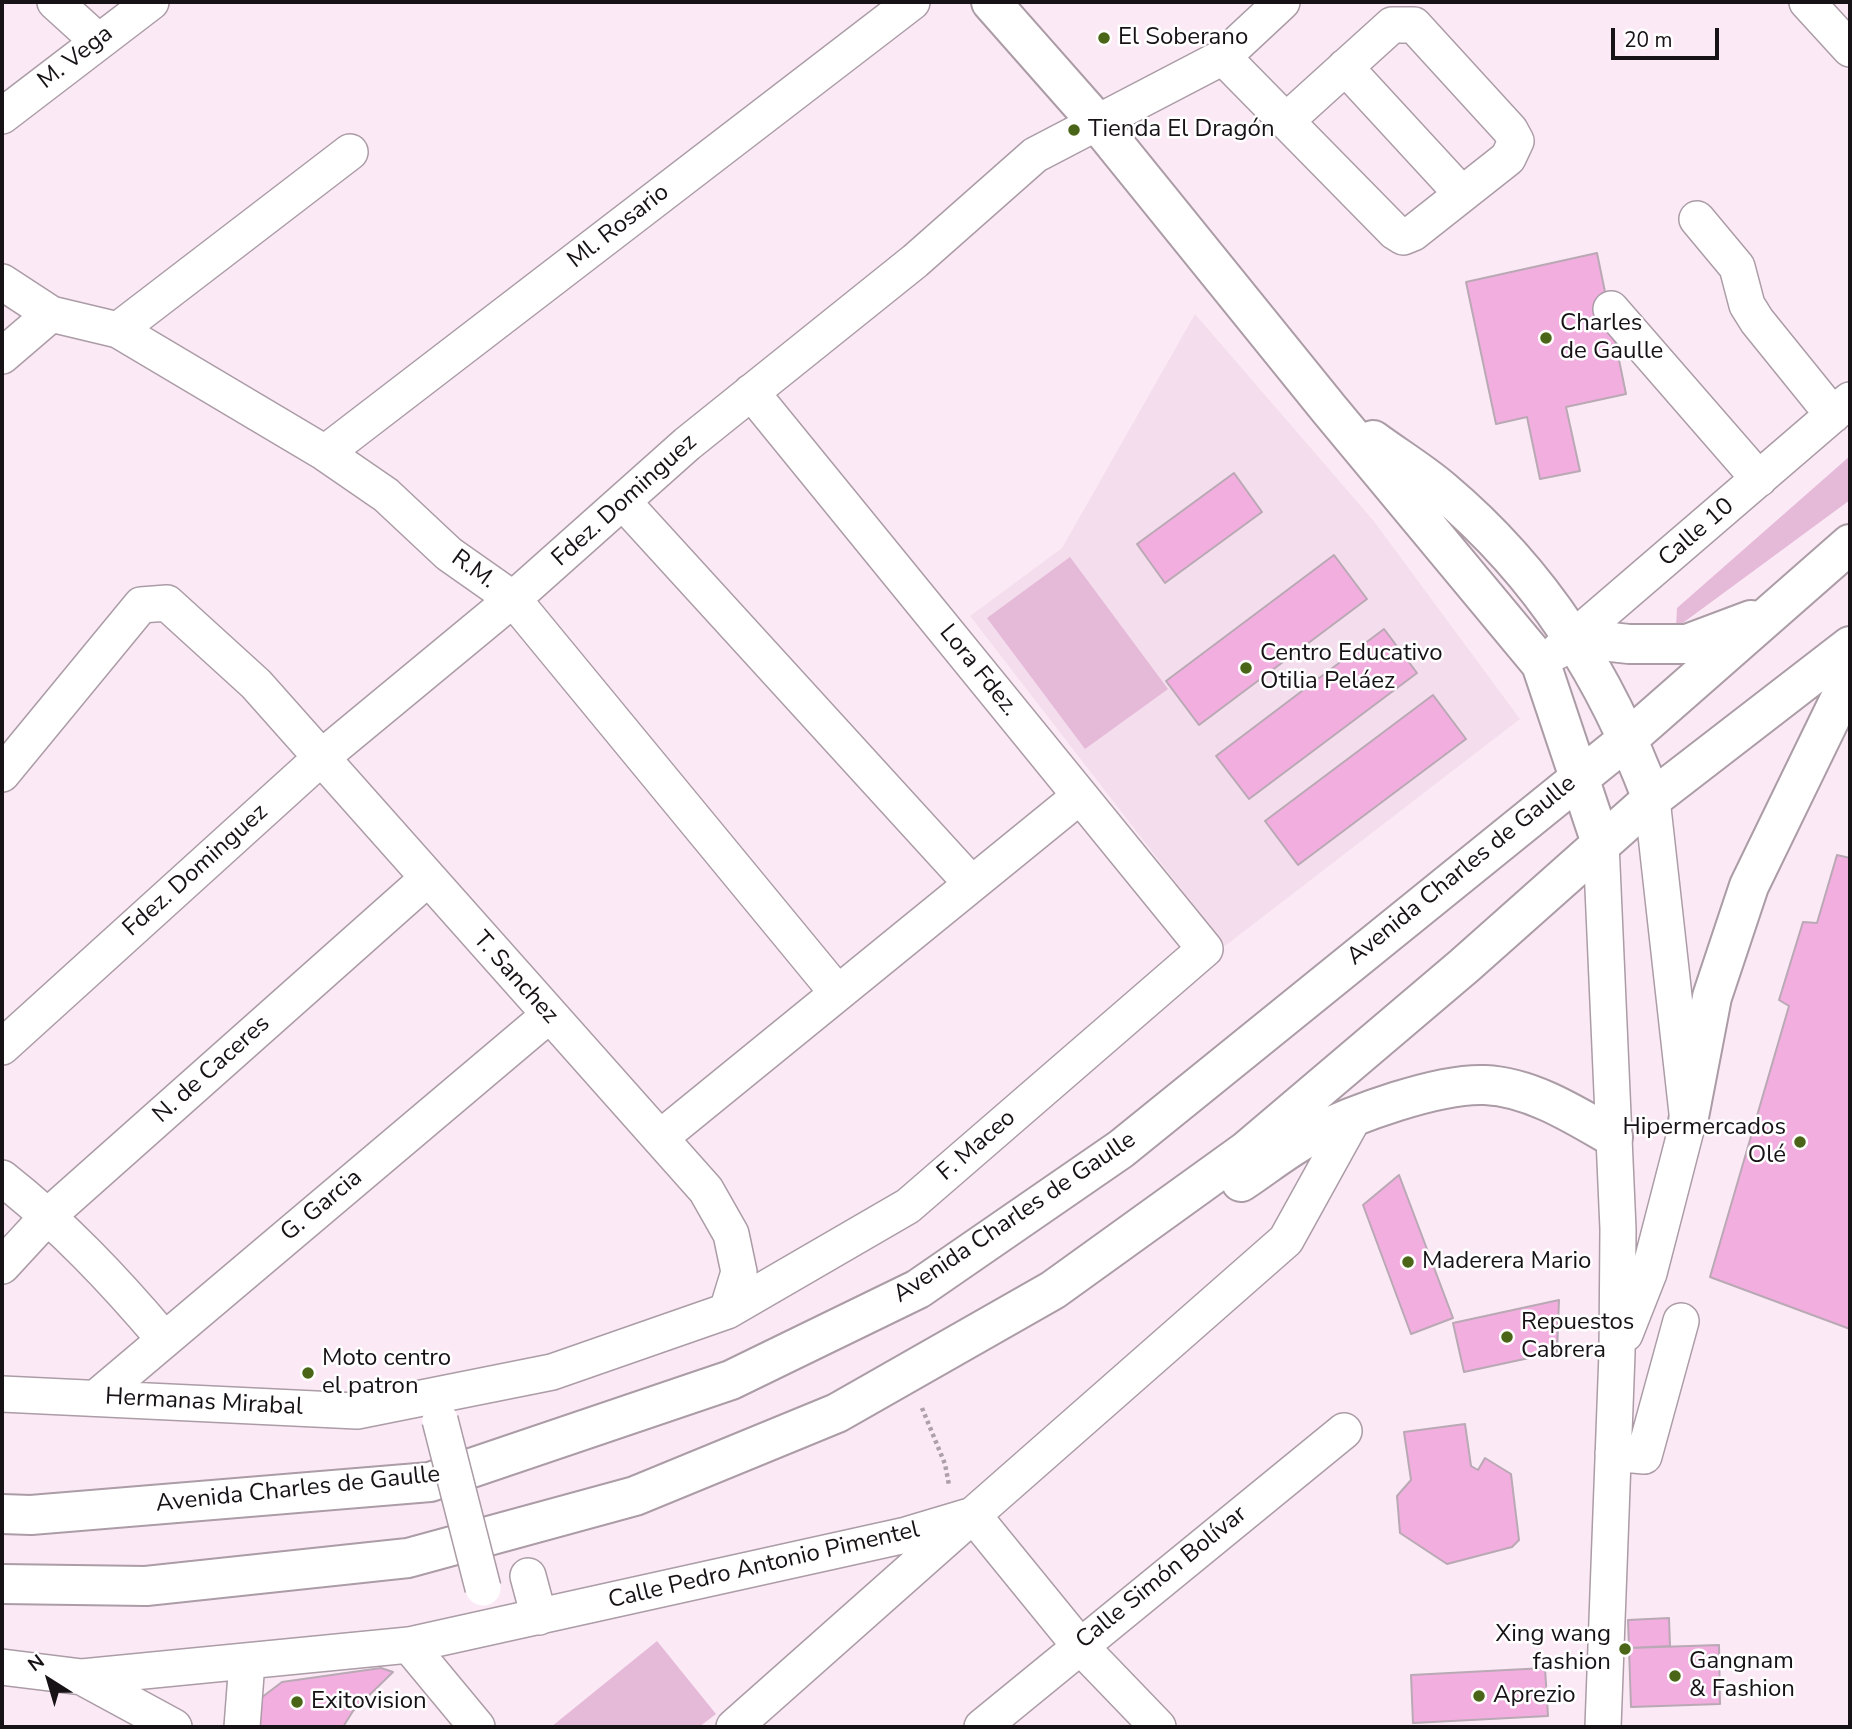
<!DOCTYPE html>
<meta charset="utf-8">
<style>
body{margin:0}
#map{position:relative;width:1852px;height:1729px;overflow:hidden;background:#fbeaf6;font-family:"Nunito Sans",sans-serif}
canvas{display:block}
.frame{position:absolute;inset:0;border:4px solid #171216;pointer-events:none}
.north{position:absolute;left:14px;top:1645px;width:70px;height:70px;-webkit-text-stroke:5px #fff;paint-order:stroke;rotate:323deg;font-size:19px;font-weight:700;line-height:28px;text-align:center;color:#171216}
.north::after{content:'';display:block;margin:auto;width:24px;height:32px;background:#171216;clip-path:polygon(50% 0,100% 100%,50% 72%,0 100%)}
.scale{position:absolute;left:1611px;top:28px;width:108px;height:32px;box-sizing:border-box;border:4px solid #171216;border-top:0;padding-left:9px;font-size:21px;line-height:24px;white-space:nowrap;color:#171216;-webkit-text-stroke:5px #fff;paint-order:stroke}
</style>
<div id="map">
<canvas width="1852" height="1729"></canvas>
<div class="frame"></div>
<div class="north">N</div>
<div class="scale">20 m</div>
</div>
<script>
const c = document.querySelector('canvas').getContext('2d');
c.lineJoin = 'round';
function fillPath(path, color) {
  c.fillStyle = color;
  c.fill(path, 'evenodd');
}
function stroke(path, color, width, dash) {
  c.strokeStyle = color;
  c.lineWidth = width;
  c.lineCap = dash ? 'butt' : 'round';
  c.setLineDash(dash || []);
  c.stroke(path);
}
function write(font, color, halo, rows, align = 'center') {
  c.font = font + ' "Nunito Sans",sans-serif';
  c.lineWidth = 5;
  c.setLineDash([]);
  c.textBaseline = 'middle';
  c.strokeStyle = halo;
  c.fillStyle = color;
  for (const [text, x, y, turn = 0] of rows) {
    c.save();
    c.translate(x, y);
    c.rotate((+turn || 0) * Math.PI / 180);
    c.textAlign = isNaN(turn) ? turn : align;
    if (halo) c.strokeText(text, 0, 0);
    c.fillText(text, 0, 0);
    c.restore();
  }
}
fillPath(new Path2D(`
 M1195,314l178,206 147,199 -295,227 -255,-330 92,-68z`), '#f4dded');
fillPath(new Path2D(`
 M1850,456v44l-174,128 1,-20z
 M1070,557l98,132 -83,60 -98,-131z
 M657,1641l59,73 -17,13h-148z`), '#e5b9d8');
const building = new Path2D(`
 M1597,253l29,141 -60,13 14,64 -40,8 -13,-62 -31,7 -30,-142z
 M1234,473l28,39 -97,71 -28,-39z
 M1334,555l33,44 -168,126 -33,-44z
 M1384,629l33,44 -168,126 -33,-43z
 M1433,695l33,44 -168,126 -33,-44z
 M1837,855l13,3v471l-140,-52 79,-271 -10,-6 24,-78 14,1z
 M1399,1175l54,143 -42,16 -48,-129z
 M1559,1300l-2,52 -93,20 -11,-49z
 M1465,1424l6,42 7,4 7,-12 26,16 8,66 -7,7 -65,17 -47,-31 -3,-37 14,-16 -7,-48z
 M1669,1618l1,28 -41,2 -1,-28z
 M1719,1645l1,59 -89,3 -2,-59z
 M381,1668l12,4 -40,39 -10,16h-90l4,-26 25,-19z
 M1545,1668l3,48 -135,7 -2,-48z`);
fillPath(building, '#f3aee0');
stroke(building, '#b9a9b4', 2);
const minor = new Path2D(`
 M55,2l43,39
 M1807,2l43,47
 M1223,57l172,175 8,5 10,-4 95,-75 8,-17 -6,-11 -96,-105h-22l-106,96
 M1345,67l117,127
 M2,116l149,-114
 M1697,219l40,48 10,38 10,16 76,94
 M2,282l49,32 67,16 207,123 61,42 63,59 64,45 323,392
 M1611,309l148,170
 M118,330l232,-178
 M2,356l49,-42
 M325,453l587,-451
 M624,503l347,380
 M1558,651l292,-251
 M2,774l139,-169 26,-2 89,81 450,506 25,44 8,38 -12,39
 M1601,843l17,386 -1,124 -14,374
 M2,1047l320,-290 191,-158 174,-155 228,-183 120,-106 188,-98 59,-55
 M660,1138l420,-342
 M2,1178c61,48 112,102 162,161
 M2,1266l47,-51 378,-336
 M1625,1334l24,-61 39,-151 -36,-323
 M2,1394l355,17 195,-39 175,-61 181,-105 297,-257 -454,-557
 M97,1397l451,-381
 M1613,1453l31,3 37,-135
 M528,1576l11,41
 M409,1645l68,82
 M2,1667l80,10 327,-32 497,-110 67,-20 313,-275 68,-123
 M82,1677l92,50
 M242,1727l5,-65
 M734,1727l239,-212 106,130 79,82
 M982,1727l362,-296`);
const major = new Path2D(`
 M991,2l105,119 233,288 212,255 60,179
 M1373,440c23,17 48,32 69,50 101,85 164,187 210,309
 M1575,638l54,6h58l64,-24
 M1688,1122l24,-125 37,-111 101,-208
 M1241,1182c23,-15 46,-34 71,-47 42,-21 126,-52 173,-50 46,2 90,30 128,52
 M2,1514l29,1 399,-33 301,-102 187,-91 203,-140 508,-411 221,-194
 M2,1584l144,2 262,-28 227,-62 202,-83 216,-123 193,-139 218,-185 188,-167 198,-153`);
stroke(minor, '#ab9ca6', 38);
stroke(major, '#ab9ca6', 42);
stroke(new Path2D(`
 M922,1408l23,56 4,21`), '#ada0a9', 4.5, [3.5, 3.5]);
stroke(minor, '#fff', 35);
stroke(major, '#fff', 38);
const minorBridge = new Path2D(`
 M440,1420l43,168`);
stroke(minorBridge, '#ab9ca6', 38, []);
stroke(minorBridge, '#fff', 35);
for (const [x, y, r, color] of [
 [1104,38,7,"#4a6517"],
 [1074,130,7,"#4a6517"],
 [1546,338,7,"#4a6517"],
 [1246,668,7,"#4a6517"],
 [1800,1142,7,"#4a6517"],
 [1408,1262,7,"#4a6517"],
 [1507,1337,7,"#4a6517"],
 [308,1373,7,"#4a6517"],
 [1625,1649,7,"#4a6517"],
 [1675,1676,7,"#4a6517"],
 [1479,1696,7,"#4a6517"],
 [297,1702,7,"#4a6517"]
]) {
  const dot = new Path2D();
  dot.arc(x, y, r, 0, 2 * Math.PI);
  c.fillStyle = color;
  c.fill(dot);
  stroke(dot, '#fff', 2.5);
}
write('24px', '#171216', '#fff', [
 ["El Soberano",1118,38],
 ["Tienda El Dragón",1088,130],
 ["Charles",1560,324],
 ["de Gaulle",1560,352],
 ["Centro Educativo",1260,654],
 ["Otilia Peláez",1260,682],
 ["Hipermercados",1786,1128,"right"],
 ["Olé",1786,1156,"right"],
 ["Maderera Mario",1422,1262],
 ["Repuestos",1521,1323],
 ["Cabrera",1521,1351],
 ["Moto centro",322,1359],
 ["el patron",322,1387],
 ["Xing wang",1611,1635,"right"],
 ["fashion",1611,1663,"right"],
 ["Gangnam",1689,1662],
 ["& Fashion",1689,1690],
 ["Aprezio",1493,1696],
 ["Exitovision",311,1702]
], 'left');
write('24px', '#171216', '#fff', [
 ["M. Vega",76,58,-38],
 ["Ml. Rosario",619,227,-38],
 ["Fdez. Dominguez",625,501,-42],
 ["Calle 10",1697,533,-41],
 ["R.M.",473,570,36],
 ["Lora Fdez.",978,671,51],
 ["Fdez. Dominguez",196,871,-42],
 ["Avenida Charles de Gaulle",1462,871,-39],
 ["T. Sanchez",515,978,48],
 ["N. de Caceres",212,1070,-42],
 ["F. Maceo",977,1146,-41],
 ["G. Garcia",322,1206,-40],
 ["Avenida Charles de Gaulle",1015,1218,-34],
 ["Hermanas Mirabal",204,1403,3],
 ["Avenida Charles de Gaulle",298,1490,-6],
 ["Calle Pedro Antonio Pimentel",764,1566,-13],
 ["Calle Simón Bolívar",1162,1578,-39]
]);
</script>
